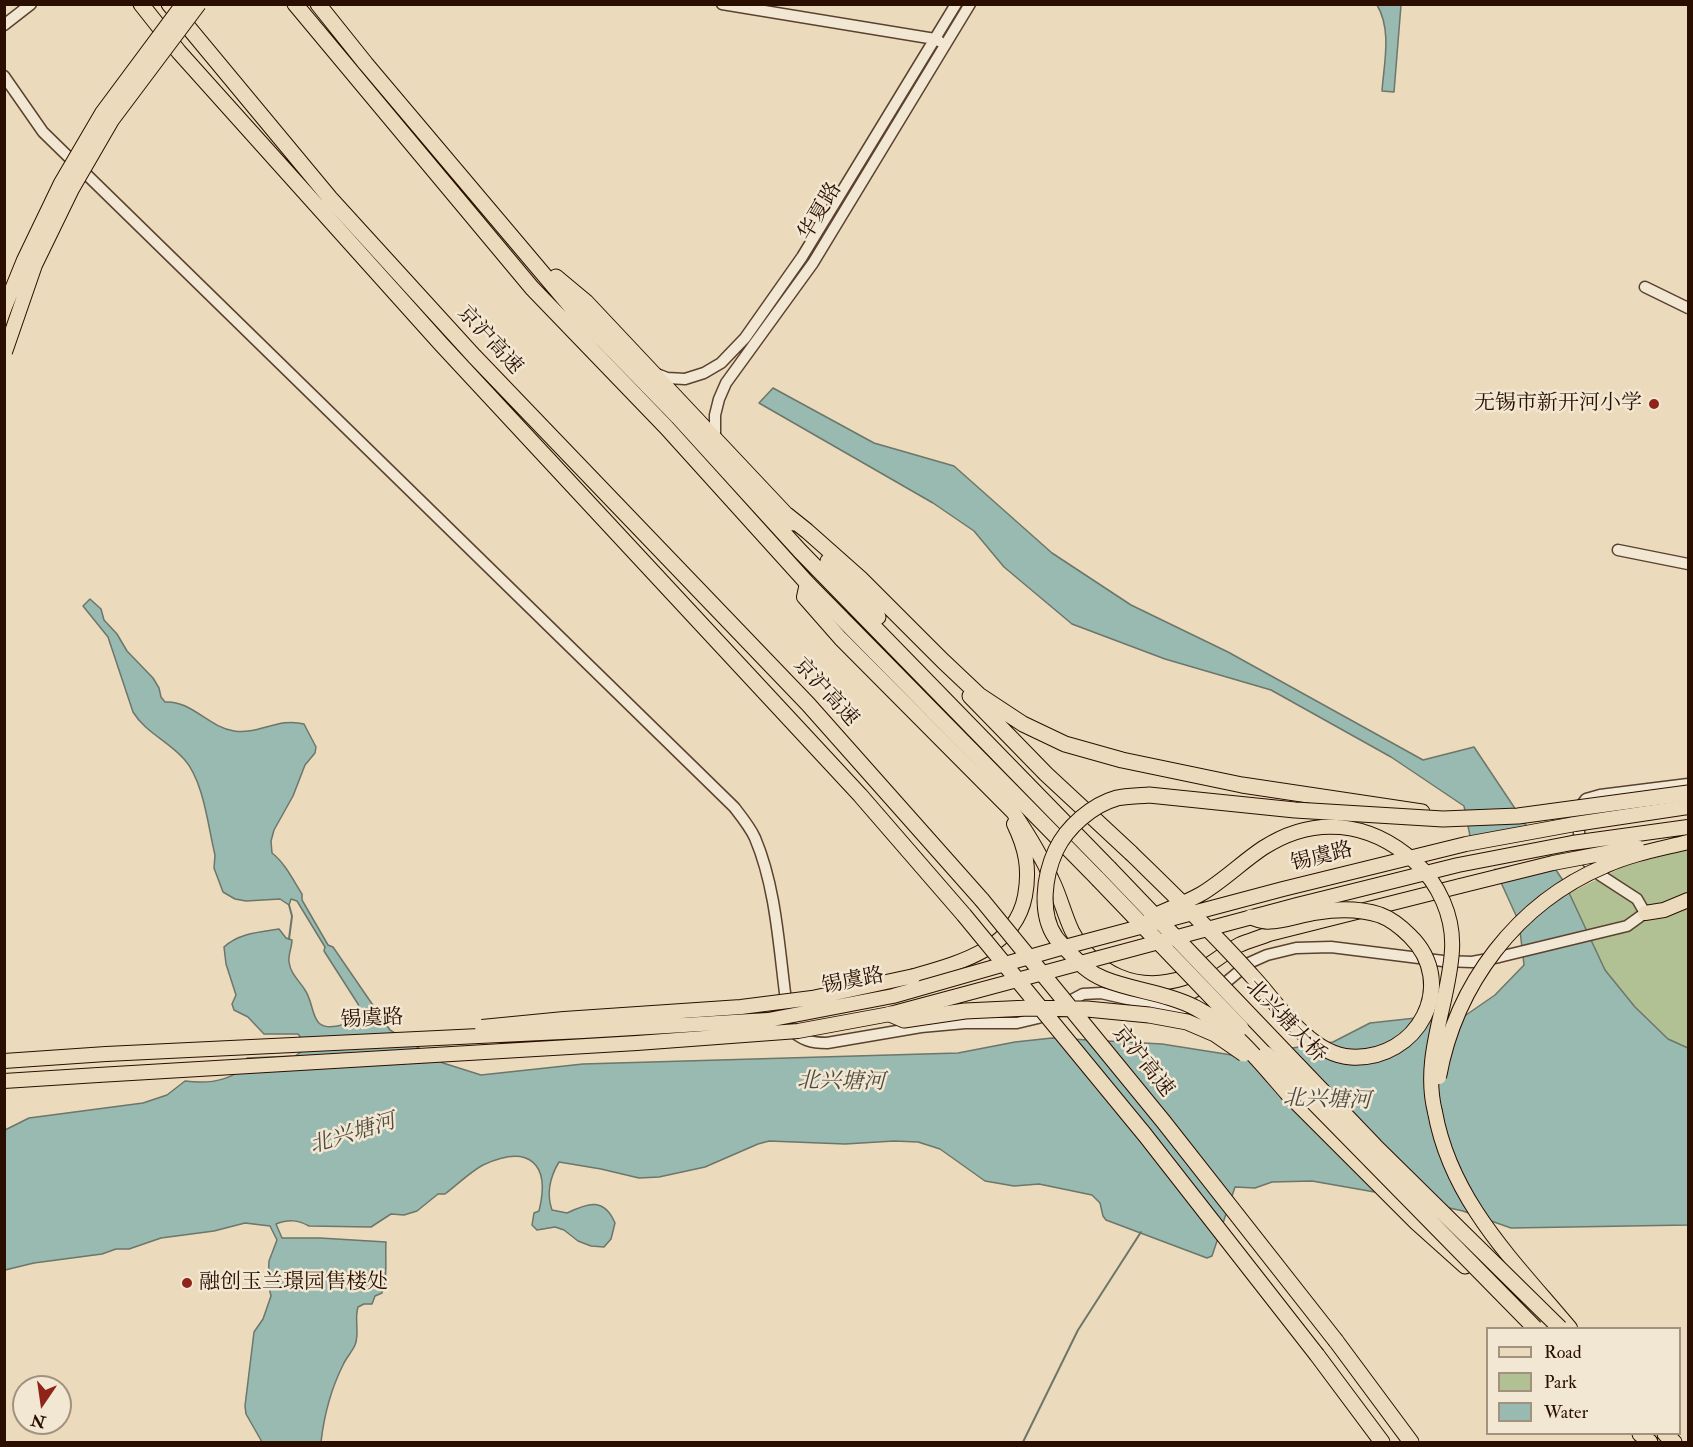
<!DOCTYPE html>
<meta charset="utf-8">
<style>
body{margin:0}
#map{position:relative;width:1693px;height:1447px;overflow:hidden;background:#ebdabb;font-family:"IM FELL Double Pica",serif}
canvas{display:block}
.frame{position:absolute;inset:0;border:6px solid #2a0f00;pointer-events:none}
.legend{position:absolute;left:1486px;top:1327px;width:195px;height:108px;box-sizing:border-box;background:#f2e7d3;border:2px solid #a2917f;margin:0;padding:8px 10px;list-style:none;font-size:18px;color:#2a0f00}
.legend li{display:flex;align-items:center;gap:12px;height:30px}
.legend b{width:30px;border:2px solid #a2917f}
.north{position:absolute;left:12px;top:1375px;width:60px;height:60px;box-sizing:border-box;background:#f2e7d3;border:2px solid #a2917f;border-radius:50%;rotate:193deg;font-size:16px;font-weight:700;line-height:24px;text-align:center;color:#2a0f00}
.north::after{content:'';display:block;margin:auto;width:21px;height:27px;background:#8f2418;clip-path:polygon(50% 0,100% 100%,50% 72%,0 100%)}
</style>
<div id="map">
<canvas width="1693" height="1447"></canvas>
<div class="frame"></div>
<ul class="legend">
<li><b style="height:8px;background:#ebdabb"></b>Road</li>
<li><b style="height:16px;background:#b2c194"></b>Park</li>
<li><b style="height:16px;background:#98bab1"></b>Water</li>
</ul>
<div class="north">N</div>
</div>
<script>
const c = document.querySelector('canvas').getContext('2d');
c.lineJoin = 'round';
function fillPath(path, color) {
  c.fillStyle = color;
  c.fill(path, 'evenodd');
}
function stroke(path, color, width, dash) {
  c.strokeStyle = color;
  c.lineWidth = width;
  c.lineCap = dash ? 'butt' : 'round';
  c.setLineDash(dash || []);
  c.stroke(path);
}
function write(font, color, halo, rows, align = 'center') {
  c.font = font + ' "IM FELL Double Pica","Noto Serif SC",serif';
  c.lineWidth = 5;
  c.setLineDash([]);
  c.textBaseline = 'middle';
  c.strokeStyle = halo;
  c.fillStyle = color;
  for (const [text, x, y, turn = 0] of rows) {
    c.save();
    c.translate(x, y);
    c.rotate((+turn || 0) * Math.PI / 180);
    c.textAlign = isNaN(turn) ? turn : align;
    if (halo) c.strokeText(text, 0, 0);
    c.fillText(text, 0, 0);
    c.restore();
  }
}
fillPath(new Path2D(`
 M1688,849v199l-20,-9 -33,-32 -30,-37 -36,-77 56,-27z`), '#b2c194');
const water = new Path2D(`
 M1377,5h24l-7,87 -12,-1c2,-28 10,-61 -5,-86z
 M773,388l101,55 80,23 98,87 79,52 97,47 195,108 51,-13 90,135 41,88 30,37 33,32 20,9v177l-177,3 -48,-17 -77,-17 -74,-13 -40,1 -17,6 -20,-1 -23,69 -5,2 -101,-38 -3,-4 -3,-13 -8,-8 -53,-11 -25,2 -29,-5 -45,-32 -22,-7 -24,-1 -49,3 -76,-3 -11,3 -53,23 -46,10 -20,1 -38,-9 -42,-7c-9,15 -13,31 -7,48l15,3c21,-10 37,-16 48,10l-4,16 -7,8 -13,-1 -13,-5 -14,-11 -9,-3 -18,3 -5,-5 2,-12 5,-2c12,-48 -10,-67 -56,-46 -13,7 -26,20 -38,29h-7l-21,17 -13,4 -13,-1 -20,13 -62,-1c-11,-6 -20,-7 -33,-2l6,14h38l66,4c-1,18 2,34 -4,51l-7,3 -3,8h-8l-6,3c-4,12 2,27 -3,38 -3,7 -9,13 -12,20 -12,24 -19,51 -22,77h-59l-16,-28 -1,-8 9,-74 9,-13 8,-23 -3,-13 1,-22 8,-21 -7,-14 -25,-3 -31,8 -53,7 -32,11h-13l-14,5 -68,9 -29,7v-140l24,-12 114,-15 24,-8 18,-14c17,2 39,2 54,-10 3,-3 6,-9 8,-13l48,-2 6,-4 1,-13 -4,-5h-34l-16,-17 -14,-7 -2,-6 4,-9 -10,-31 -2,-17c15,-14 36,-15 55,-18l7,9 6,2c0,7 -4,15 -3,22 2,13 10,18 16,28 12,18 3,44 37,35 8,-2 14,1 20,-8l-4,-13 -34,-53 1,-4 -28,-46 -6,-2 -2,6 -9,-6 -34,2 -11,-2 -12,-7 -9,-24 1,-13c-7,-28 -11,-74 -31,-96 -16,-18 -39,-27 -51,-47l-25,-75 -25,-31 7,-7 11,10 3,11 13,14 10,17 26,27 6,10 2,9 4,5c26,-2 43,25 69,29 24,4 45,-14 70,-7l12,23 -1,6 -10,12 -12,31 -19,34 -3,11 1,12c13,10 21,27 30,41v6l26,45 5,2 57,83 53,33 38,12 102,-11 375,-11 57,-11 37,-4 110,6 76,12 95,-14 37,-19 55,-6 41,-2 29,-20 29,-30 -5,-43 -31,-68 -18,-18 -6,-30 -73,-49 -120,-67 -106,-31 -93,-35 -68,-57 -30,-36 -41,-28 -174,-100z`);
fillPath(water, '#98bab1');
stroke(water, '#6c766a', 1.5);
fillPath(new Path2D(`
 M1531,826l20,31 -59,12 -6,-13 -17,-17z`), '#ebdabb');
stroke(new Path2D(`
 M289,939l3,-23 -3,-11
 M1023,1442l55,-112 63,-98`), '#6c766a', 2);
const minor = new Path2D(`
 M722,4l213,35 4,2
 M4,25l27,-21
 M4,76l39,56 691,675c7,9 16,20 21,31 22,52 24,114 32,170
 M1645,287l43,21
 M654,373l13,5 18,1 19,-6 17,-10 24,-25 57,-81 154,-253
 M715,439v-24l4,-16 7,-16 87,-120 157,-259
 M1618,550l70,14
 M790,1029c11,11 21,14 37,14l94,-16 44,-4h52l21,-5 45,-24 18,-1 75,17 15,-3 15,-8 43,-36 18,-8 29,-7 35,-1 112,14 29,1 27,-5 128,-31 18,-13 -8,-14 -37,-24 -13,-14 -8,-28 1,-26 6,-8 14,-4 88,-11`);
const major = new Path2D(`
 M807,583l-3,14 36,41 173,174c15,22 28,43 39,68 8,16 12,34 20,51 23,43 64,62 112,47 20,-7 36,-23 55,-33 9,-4 20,-7 30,-11l191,-48
 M1645,913l19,-3 24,-10
 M914,976c45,-13 101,-27 111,-80 5,-27 1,-47 -11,-72
 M4,1061l102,-7
 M4,1081l94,-6
 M1435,1112c16,89 79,149 135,216`);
const highway = new Path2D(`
 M141,4l38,48 262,292 419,451 104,120
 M169,4l161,194 144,158 334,348 174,196
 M295,4l237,284 134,139 141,156 291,296
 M318,4l48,60 206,244 106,109 122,134 309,317
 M556,277l30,25 208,221
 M787,515l20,16 53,47 83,83 36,34 44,29 42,20 57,16 120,25 180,27
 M828,561l50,56
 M970,696l76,78 85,79
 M1288,1094l129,129 48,43
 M1336,1341l75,101
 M1317,1355l65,87
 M1640,1434l10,8
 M1665,1434l9,8`);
stroke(minor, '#5a422f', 13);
stroke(major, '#2a0f00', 16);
stroke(highway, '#2a0f00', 17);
stroke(minor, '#f2e7d3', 10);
stroke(major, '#ebdabb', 14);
stroke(highway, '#ebdabb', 15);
const majorBridge = new Path2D(`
 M4,309l20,-49 37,-77 41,-70 81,-109
 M5,352l30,-87 37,-76 40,-69 87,-116
 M1460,886l93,-23 84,-16
 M1151,917c17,-8 34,-14 50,-23 22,-13 41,-32 62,-46 51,-33 106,-27 151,13 25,22 40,56 38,89 -3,54 -31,107 -17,162
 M482,1027l82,-8 177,-12 71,-9 102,-22
 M106,1054l477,-23 185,-11 125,-24 168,-48 222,-59 183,-45 109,-20 113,-17
 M98,1075l539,-32 161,-12 92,-17 407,-109 161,-40 114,-22 116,-16
 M1439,1077c17,-93 78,-174 166,-211 26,-12 55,-17 83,-24`);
const highwayBridge = new Path2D(`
 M1131,853c41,40 83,80 121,123 17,18 32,41 51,57 13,12 30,23 48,24 67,4 108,-73 59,-121 -8,-8 -19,-17 -30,-21 -19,-6 -43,-6 -63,-3 -16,2 -32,9 -48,9 -6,1 -12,-2 -18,-4
 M1109,868l266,278 185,182
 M1098,879l143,149
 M982,900l181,221 173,220
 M964,915l181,220 172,220
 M890,1014l14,6 61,-9 64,-3 58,1 62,6 38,7 28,12 29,20
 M1266,1054l269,274
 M1288,1094c-28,-32 -54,-66 -92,-86 -29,-15 -62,-17 -92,-29 -15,-6 -25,-16 -36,-28 -4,-4 -8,-8 -12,-13 -17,-24 -12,-62 0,-88 11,-23 36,-45 61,-52 10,-2 22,-2 32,-3l146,15 148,9 75,-3 170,-23`);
stroke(majorBridge, '#2a0f00', 16, []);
stroke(highwayBridge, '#2a0f00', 17, []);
stroke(majorBridge, '#ebdabb', 14);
stroke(highwayBridge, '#ebdabb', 15);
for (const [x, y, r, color] of [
 [1654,404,6,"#8f2418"],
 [187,1283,6,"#8f2418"]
]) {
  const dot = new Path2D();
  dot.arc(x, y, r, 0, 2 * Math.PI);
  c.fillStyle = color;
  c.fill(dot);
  stroke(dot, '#f2e7d3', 2);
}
write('21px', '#2a0f00', '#f2e7d3', [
 ["华夏路",821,212,-59],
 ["京沪高速",489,341,47],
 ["京沪高速",825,693,47],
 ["锡虞路",1322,858,-14],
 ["锡虞路",853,982,-11],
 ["锡虞路",372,1020,-3],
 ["北兴塘大桥",1285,1022,46],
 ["京沪高速",1142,1062,51]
]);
write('21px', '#2a0f00', '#f2e7d3', [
 ["无锡市新开河小学",1642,404],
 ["融创玉兰璟园售楼处",199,1283,"left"]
], 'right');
write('italic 22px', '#504b3e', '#f2e7d3', [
 ["北兴塘河",841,1083,1],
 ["北兴塘河",1327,1101,2],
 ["北兴塘河",353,1135,-17]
]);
</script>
